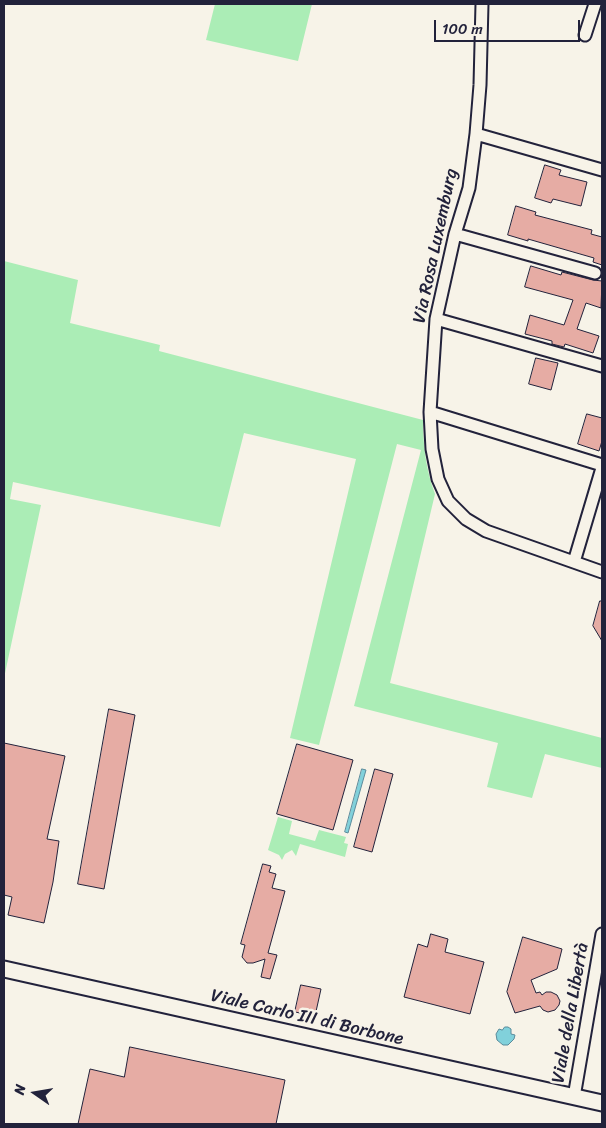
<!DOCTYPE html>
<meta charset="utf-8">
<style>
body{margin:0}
#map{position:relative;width:606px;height:1128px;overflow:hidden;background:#f7f3e8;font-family:Sriracha,sans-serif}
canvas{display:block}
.frame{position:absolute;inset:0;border:5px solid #22223b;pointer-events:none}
.north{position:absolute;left:10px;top:1068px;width:50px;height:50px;-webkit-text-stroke:4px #f7f3e8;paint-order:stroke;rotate:283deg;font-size:14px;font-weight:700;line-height:20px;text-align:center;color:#22223b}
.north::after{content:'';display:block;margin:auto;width:18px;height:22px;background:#22223b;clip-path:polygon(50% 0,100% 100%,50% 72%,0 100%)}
.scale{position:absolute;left:434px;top:20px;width:146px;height:22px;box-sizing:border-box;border:2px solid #22223b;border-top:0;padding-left:6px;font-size:15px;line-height:18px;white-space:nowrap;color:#22223b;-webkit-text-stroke:4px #f7f3e8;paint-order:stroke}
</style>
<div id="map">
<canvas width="606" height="1128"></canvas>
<div class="frame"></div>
<div class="north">N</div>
<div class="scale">100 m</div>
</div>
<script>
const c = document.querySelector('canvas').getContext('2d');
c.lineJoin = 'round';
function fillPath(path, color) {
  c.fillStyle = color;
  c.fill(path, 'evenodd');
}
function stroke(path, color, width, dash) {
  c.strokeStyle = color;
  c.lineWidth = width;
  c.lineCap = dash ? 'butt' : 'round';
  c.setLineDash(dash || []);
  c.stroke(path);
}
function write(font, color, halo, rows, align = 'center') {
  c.font = font + ' Sriracha,sans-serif';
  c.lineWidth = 5;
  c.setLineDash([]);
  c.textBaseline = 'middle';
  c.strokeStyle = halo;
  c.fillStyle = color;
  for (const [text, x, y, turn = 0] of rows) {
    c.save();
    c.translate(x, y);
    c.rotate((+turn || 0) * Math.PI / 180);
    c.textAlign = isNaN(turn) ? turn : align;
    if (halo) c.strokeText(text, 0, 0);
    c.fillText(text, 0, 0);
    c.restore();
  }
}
fillPath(new Path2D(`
 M215,4h97l-14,57 -92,-21z
 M4,261l74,19 -8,43 90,22 -1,6 264,69c0,25 3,50 12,74l-45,189 212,55v30l-57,-14 -13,44 -45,-11 11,-44 -144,-37 67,-256 -24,-6 -78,301 -29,-7 66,-279 -112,-26 -24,94 -207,-45 -3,17 31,6 -37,173z
 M278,817l14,4 -3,13 26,7 4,-11 27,7 -2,6 4,1 -3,13 -45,-13 -4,12 -4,-6 -7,4 -3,6 -3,-5 -11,-5z`), '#abedb6');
const water = new Path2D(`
 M362,769l4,1 -18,63 -3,-1z
 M505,1027h3l3,2v5l4,1 -1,4 -6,6h-5l-6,-5 -1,-6 3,-5 3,1z`);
fillPath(water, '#81d1db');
stroke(water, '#5b8b9b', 1);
const building = new Path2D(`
 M545,165l16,5 -2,5 28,7 -6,24 -28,-7 -2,4 -16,-5z
 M516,206l20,6 -1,3 57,15 -1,4 11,3v28l-9,-3 1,-4 -66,-19v2l-20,-6z
 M531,266l30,9 1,-3 31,8 9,1 -1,27 -15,-5 -9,26 22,7 -6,17 -28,-9 -1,3 -12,-3v-3l-27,-7 5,-19 34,10 9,-25 -48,-13z
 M536,358l22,5 -7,27 -22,-6z
 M587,414l15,4v23l-3,10 -21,-7z
 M600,601h2v40l-9,-15z
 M109,709l26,6 -31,174 -26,-5z
 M4,743l61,13 -18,83 12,2 -6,41 -9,41 -36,-8 4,-18 -8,-2z
 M297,744l56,16 -20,70 -56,-16z
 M375,769l18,5 -21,78 -18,-5z
 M263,864l8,2 -2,6 7,2 -4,14 13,3 -17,62 9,2 -7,24 -9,-2 4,-18 -12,4h-6l-5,-6 3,-12 -4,-1z
 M431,934l17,5 -3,13 39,10 -14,52 -66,-17 14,-53 9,3z
 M523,937l39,12 -5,20 -26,11 5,13 4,-1 2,3 4,-3h5l6,3 3,6 -1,4 -4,5 -7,2 -5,-2 -3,-4 -25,7 -8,-21z
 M301,985l20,4 -6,27 -20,-4z
 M130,1047l155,33 -9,44h-198l12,-55 34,8z`);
fillPath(building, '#e6aca4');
stroke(building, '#22223b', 1);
const minor = new Path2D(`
 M482,4l-2,81 -4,49 -7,54 -14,46 -19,85 -6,93 2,37 6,30 10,22 18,18 20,12 116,41
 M585,35l10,-31
 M476,134l126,36
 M455,234l140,39
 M436,319l166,47
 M430,412l172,53
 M574,562l28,-94
 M574,1097l28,-163`);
const secondary = new Path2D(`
 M4,969l598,134`);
stroke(minor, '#22223b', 15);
stroke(secondary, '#22223b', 19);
stroke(minor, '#f7f3e8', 11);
stroke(secondary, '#f7f3e8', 15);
write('18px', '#22223b', '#f7f3e8', [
 ["Via Rosa Luxemburg",436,246,-78],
 ["Viale della Libertà",571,1013,-80],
 ["Viale Carlo III di Borbone",307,1018,13]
]);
</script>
